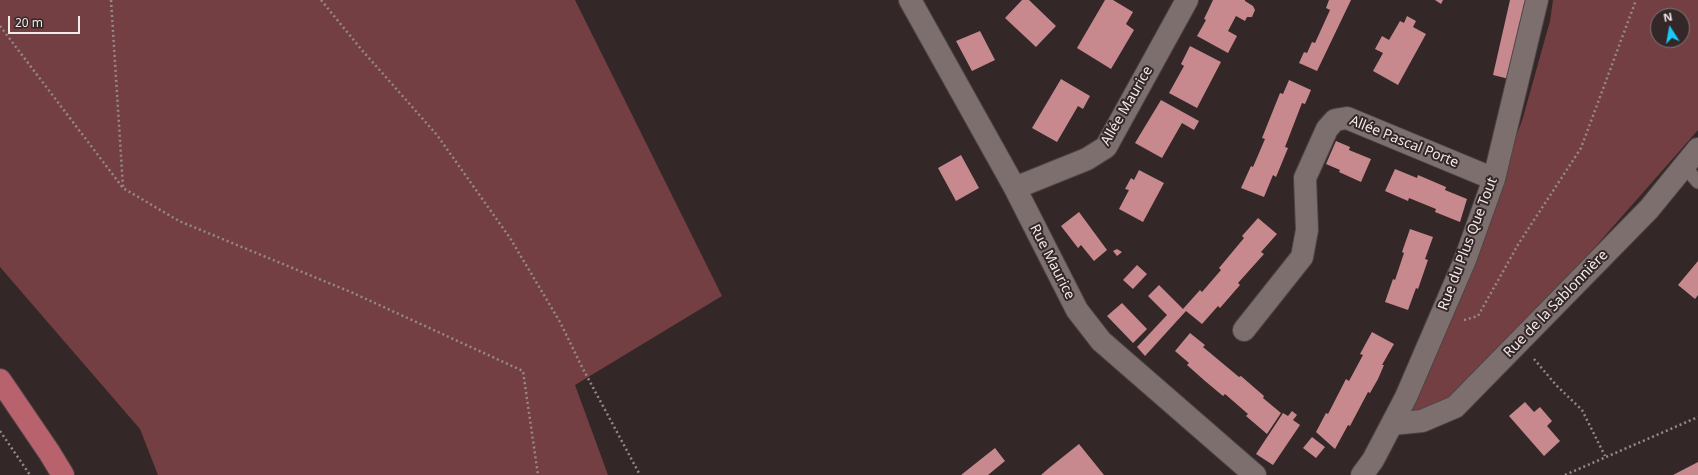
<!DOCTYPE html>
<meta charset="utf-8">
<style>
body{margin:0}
#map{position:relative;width:1698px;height:475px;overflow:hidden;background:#342728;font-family:"Noto Sans",sans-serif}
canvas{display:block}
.north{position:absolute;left:1650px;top:8px;width:40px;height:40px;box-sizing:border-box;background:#342728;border:1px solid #807575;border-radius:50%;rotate:349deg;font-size:11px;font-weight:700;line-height:16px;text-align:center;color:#f2e9e9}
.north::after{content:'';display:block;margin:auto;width:14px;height:18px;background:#1bc9fc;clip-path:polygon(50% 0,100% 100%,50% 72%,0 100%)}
.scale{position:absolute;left:8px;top:16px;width:72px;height:18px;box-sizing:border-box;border:2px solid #f2e9e9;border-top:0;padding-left:5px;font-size:12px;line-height:14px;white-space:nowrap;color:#f2e9e9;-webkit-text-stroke:3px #342728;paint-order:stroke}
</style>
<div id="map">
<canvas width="1698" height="475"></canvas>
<div class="north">N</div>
<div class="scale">20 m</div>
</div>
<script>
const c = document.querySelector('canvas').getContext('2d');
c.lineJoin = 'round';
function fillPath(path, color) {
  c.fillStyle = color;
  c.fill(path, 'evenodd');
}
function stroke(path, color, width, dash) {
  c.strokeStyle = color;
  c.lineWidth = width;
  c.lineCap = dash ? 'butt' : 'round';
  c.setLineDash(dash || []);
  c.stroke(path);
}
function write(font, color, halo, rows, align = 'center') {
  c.font = font + ' "Noto Sans",sans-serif';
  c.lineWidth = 4;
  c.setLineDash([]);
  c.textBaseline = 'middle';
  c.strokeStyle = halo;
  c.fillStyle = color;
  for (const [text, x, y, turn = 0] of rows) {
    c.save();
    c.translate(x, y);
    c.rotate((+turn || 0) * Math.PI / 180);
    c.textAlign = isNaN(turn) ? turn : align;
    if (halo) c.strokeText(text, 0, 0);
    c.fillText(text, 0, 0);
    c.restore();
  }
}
fillPath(new Path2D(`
 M0,0h575l147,296 -147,89 33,90h-450l-18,-46 -140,-162z
 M1553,0h145v130l-169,192 -78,79 -46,17 117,-297 28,-100zM1658,16h24v24h-24z`), '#743f43');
fillPath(new Path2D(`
 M1022,0h7l27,26 -20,21 -31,-29z
 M1105,0h8l20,12 -7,12 8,6 -23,39 -34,-21z
 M1213,0h32v1l8,5 2,4 -3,7h-5l-2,4 -9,-5 -8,15 9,5 -9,17 -31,-17 9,-16 -2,-1z
 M1329,0h22l-34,71 -18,-8 5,-11 3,1 5,-11 3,1 15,-33 -4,-2z
 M1435,0h8l-2,4z
 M1510,0h18l-19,79 -16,-4z
 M1407,16l9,5 -3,6 13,7 -28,51 -25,-14 10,-18 -8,-4 7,-13 7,4 11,-19 4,2z
 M980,31l15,29 -23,11 -16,-30z
 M1190,46l31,16 -24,46 -28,-15 15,-27 -3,-2z
 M1061,79l29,17 -7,13 -5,-3 -21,36 -25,-14z
 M1289,80l22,10 -6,14 -3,-1 -17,44 3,1 -12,29 -3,-2 -9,22 -23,-9 10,-22 2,1 12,-28 -3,-1 18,-45 3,1z
 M1161,100l38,21 -5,9 -12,-7 -20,35 -27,-15z
 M1336,141l14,6 -1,3 22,9 -10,23 -22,-10 1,-2 -14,-6z
 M961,155l18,33 -23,13 -18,-33z
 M1395,169l22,9 1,-3 28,12 -1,3 22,9 -7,23 -25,-10 1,-3 -27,-11 -1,3 -23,-10z
 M1139,170l25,13 -21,39 -24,-13 10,-19 -4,-1 6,-11 3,2z
 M1079,212l28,38 -13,11 -13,-16 -3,3 -17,-22z
 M1258,218l19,16 -16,18 3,2 -26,29 2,2 -20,23 -2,-2 -16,18 -16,-13 -41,45 -8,-9 30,-32 -19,-19 11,-11 24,24 17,-19 2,2 19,-22 -2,-2 25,-30 -2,-2z
 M1410,229l23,8 -8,22 3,1 -10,29 -2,-1 -8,22 -23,-8 8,-23 2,1 9,-27 -2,-1z
 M1117,249l5,3 -5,4 -4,-5z
 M1698,261v34l-3,4 -17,-14z
 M1137,265l10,9 -14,15 -10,-9z
 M1122,303l25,26 -14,14 -26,-27z
 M1372,332l22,12 -12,21h2l-6,14 -8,14 -2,-1 -18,34 -2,-1 -13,24 -19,-17 10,-19 2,1 18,-35 3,2 14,-26 -3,-1z
 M1190,333l15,12 -2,2 36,30 2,-1 23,20 -1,2 18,15 -14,21 -21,-18 2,-2 -23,-20 -2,2 -18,-15 -18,-16 2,-2 -14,-12z
 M1525,402l9,10 6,-5 12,14 -5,5 13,15 -16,15 -35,-40z
 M1292,411l5,4 -4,5 7,5 -27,40 -17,-11 27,-41 5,3z
 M1312,437l13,10 -9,11 -13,-10z
 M1079,444l25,31h-63l8,-7z
 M995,448l10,13 -17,14h-27z
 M1698,462v13h-25z`), '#c7898d');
const service = new Path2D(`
 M1684,166l14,16`);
const minor = new Path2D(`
 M910,0l105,188 62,122 24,31 154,134
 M1015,188l72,-29 19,-12 81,-147
 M1244,330l58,-73 5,-27 -2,-52 22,-49 8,-9 12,-2 147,61
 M1392,424l30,-3 33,-14 194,-198 49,-60
 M1362,475l11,-15 33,-63 59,-137 29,-81 43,-179`);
const primary = new Path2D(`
 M0,380l49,72 14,23`);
stroke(service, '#4f4445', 15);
stroke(minor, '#4f4445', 24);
stroke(primary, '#4f4445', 24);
stroke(new Path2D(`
 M111,0l12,187
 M321,0l40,49 76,86 73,103 50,84 22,45 58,108
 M0,26l123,162 56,33 174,72 170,78 15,104
 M1464,320l14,-4 41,-73 62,-95 55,-148
 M1534,359l22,26 26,25 23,46
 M0,431l30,44
 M1565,475l133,-58`), '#94898a', 2.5, [2, 3]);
stroke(service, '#7e6f6f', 13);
stroke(minor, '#7e6f6f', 22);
stroke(primary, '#b8626d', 22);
write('14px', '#f2e9e9', '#342728', [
 ["Allée Maurice",1127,106,-60],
 ["Allée Pascal Porte",1404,142,22],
 ["Rue du Plus Que Tout",1468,244,-69],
 ["Rue Maurice",1052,262,63],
 ["Rue de la Sablonnière",1556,304,-46]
]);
</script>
